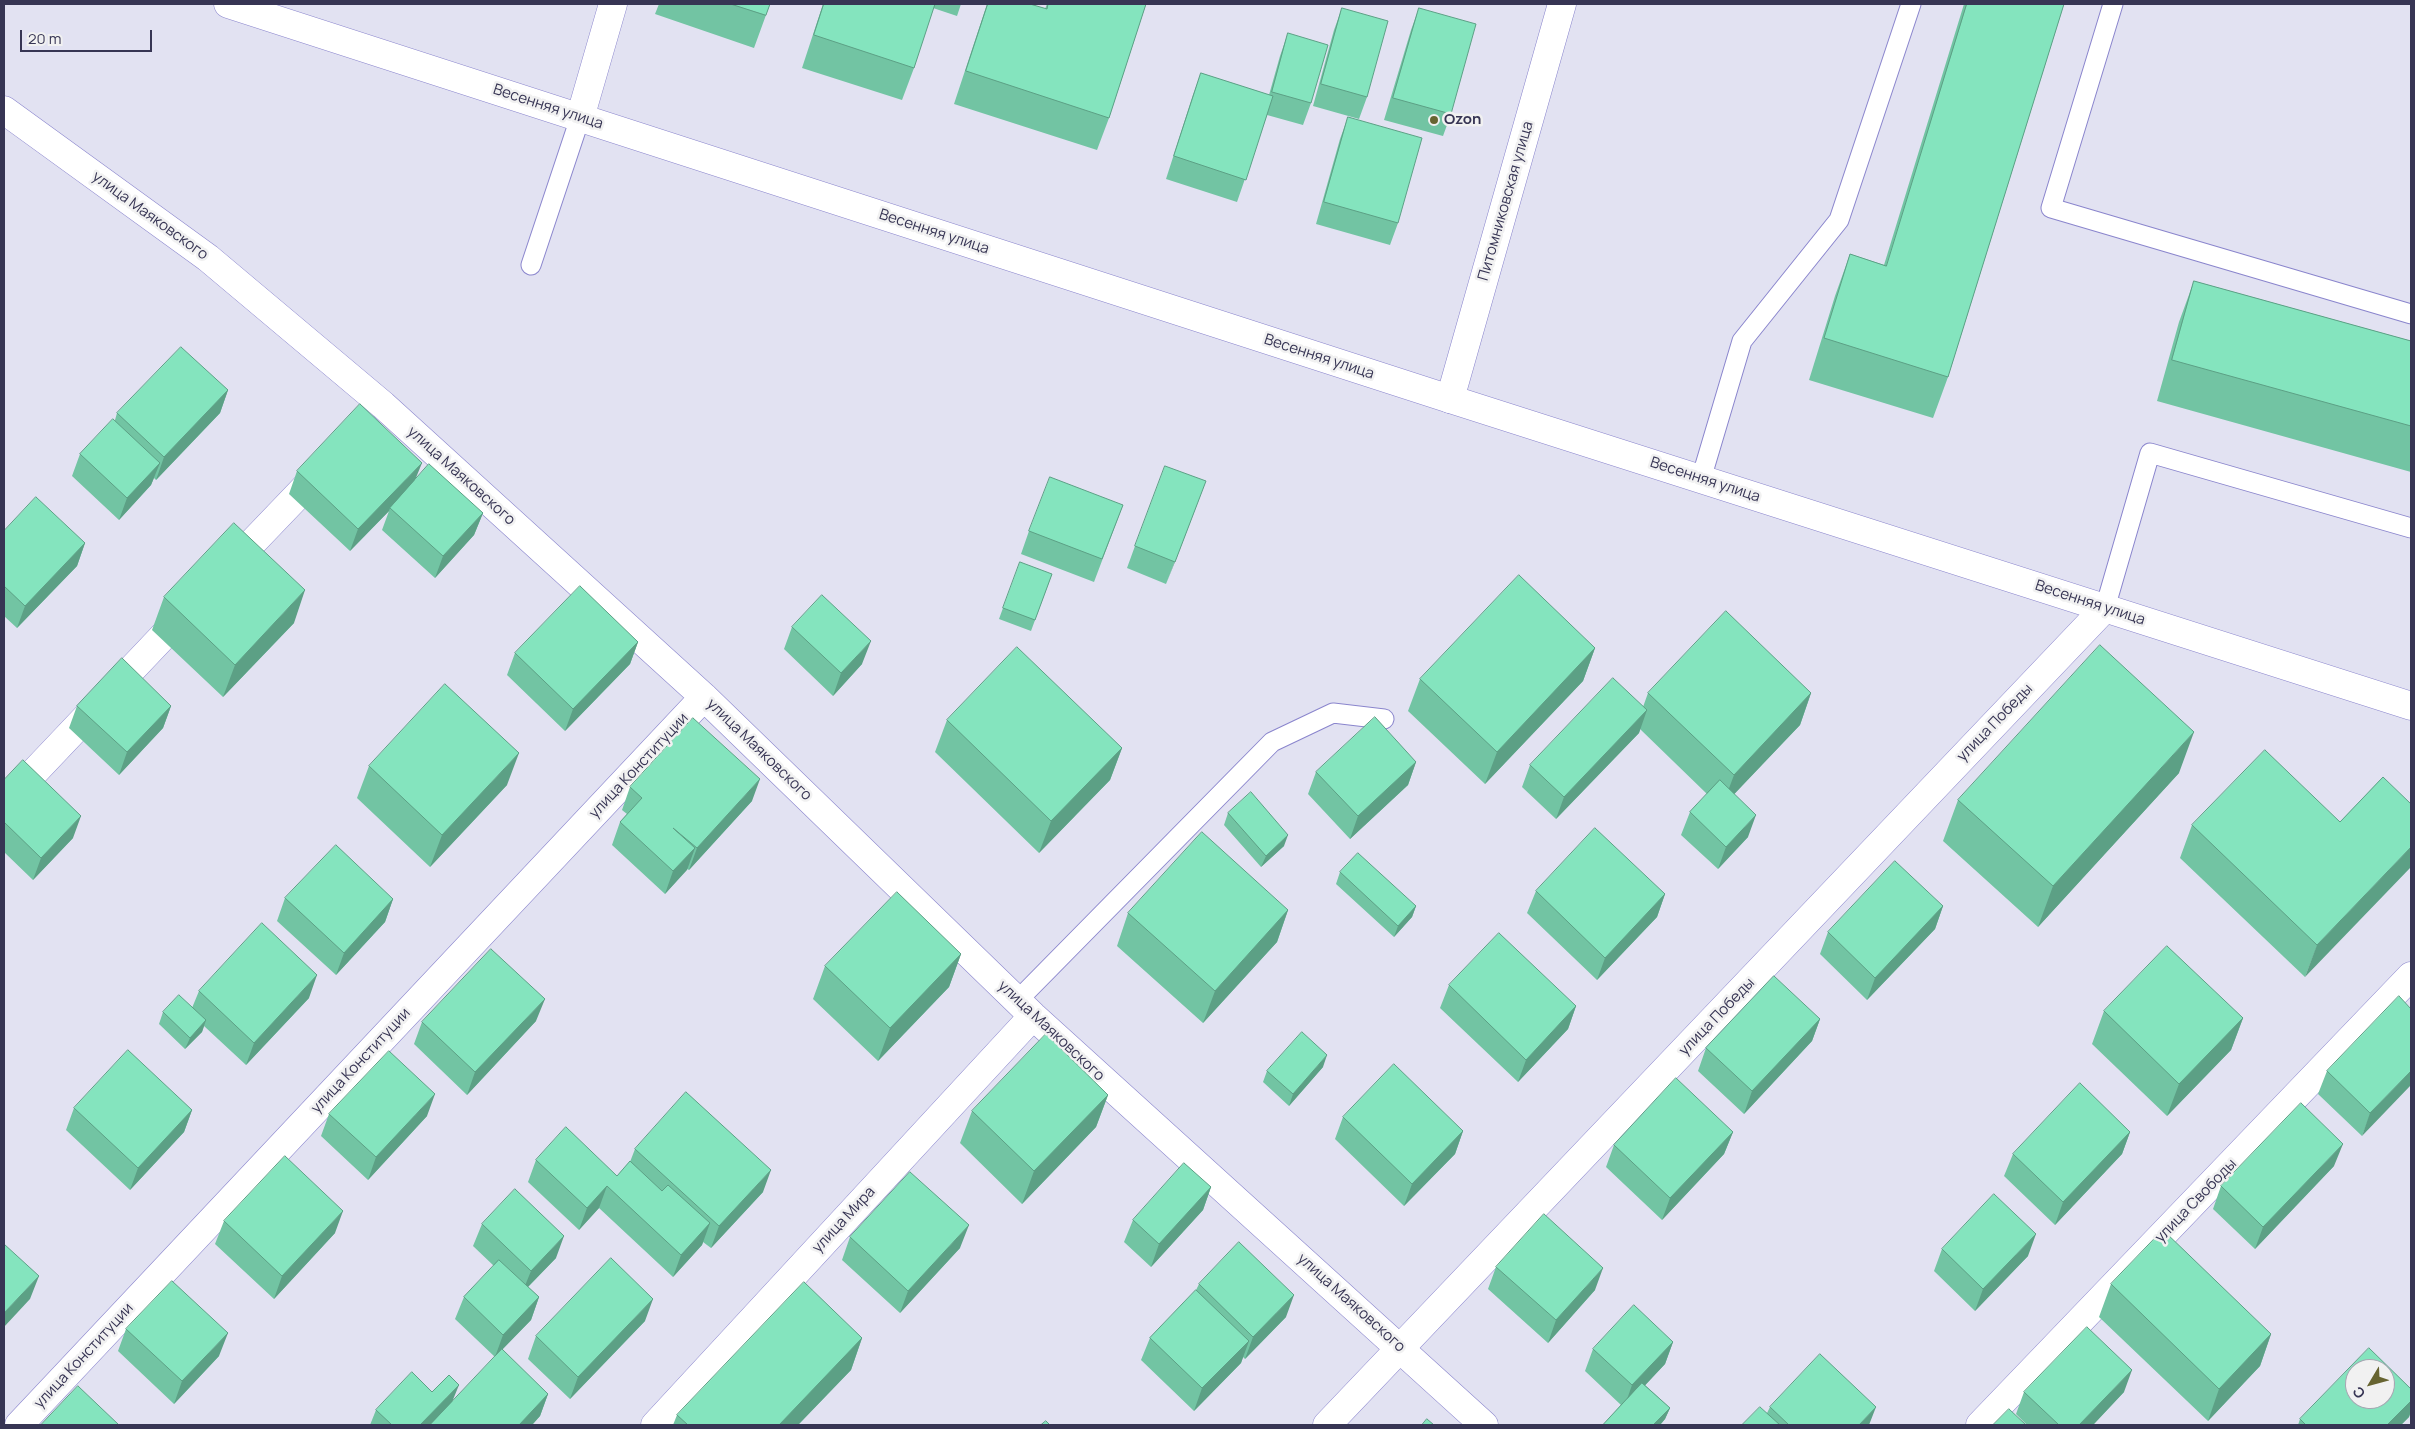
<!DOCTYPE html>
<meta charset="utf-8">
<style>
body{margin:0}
#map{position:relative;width:2415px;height:1429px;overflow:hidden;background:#e2e2f2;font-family:Manrope,sans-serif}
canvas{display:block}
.frame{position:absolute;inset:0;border:5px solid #373554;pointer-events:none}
.north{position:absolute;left:2345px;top:1359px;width:50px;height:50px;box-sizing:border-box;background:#f1f1f1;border:1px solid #a7a6b2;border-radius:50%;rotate:233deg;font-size:14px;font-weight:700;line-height:20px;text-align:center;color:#373554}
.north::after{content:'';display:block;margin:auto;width:18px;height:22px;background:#676431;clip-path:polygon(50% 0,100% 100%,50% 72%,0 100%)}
.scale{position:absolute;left:20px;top:30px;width:132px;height:22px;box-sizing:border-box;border:2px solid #373554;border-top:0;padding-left:6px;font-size:15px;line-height:18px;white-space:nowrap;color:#373554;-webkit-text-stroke:4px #f1f1f1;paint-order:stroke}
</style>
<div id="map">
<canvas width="2415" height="1429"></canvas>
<div class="frame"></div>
<div class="north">С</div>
<div class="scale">20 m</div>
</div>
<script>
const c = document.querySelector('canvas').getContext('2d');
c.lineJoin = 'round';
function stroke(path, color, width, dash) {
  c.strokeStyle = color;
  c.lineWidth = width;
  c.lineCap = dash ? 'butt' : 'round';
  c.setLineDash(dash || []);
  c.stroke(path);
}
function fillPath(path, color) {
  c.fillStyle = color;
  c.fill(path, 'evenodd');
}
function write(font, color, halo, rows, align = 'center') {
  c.font = font + ' Manrope,sans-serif';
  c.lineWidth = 5;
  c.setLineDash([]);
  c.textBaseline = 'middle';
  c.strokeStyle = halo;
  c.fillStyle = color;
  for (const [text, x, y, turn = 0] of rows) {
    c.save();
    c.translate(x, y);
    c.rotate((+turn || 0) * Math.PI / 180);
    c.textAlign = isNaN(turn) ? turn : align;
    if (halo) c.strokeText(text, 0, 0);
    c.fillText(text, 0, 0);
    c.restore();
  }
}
const lane = new Path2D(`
 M2113,4l-62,204 360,106
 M531,265l49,-147
 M1701,479l41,-138 97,-121 72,-216
 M2105,608l45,-155 261,75
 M1017,1001l255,-259 61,-29 51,6`);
const street = new Path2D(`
 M4,110l204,148 175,147 321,292 329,319 451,409
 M580,118l33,-114
 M1450,399l112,-395
 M229,567l91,-95
 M4,804l183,-193
 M19,1425l685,-728
 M655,1425l378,-409
 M1327,1425l778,-817
 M1980,1425l431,-449`);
const secondary = new Path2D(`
 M228,4l1222,395 961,307`);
stroke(lane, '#8a85cd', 21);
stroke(street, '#8a85cd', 29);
stroke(secondary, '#8a85cd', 29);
stroke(lane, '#fff', 19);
stroke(street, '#fff', 28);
stroke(secondary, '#fff', 28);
fillPath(new Path2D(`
 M659,4h111l-16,44 -99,-34z
 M823,4h138l-4,12 -24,-8 -19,60 -12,32 -100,-32z
 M987,4h43l15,5 2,-5h99l-37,114 -12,32 -143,-46z
 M1964,4h100l-116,373 -15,41 -124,-38 26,-84 15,-42 34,11z
 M1342,8l25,89 -8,22 -46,-13 21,-76z
 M1419,8l32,106 -8,22 -59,-16 27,-90z
 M1288,33l23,70 -8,22 -36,-10 -30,87 -71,-23 27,-84 8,-22 68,22 11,-39z
 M1348,117l50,106 -8,22 -74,-21 24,-85z
 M2194,281l217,60v131l-254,-71 22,-79z
 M228,390l-8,23 -64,67 -2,-2 -3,7 -32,35 -47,-44 8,-22 35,-34 2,-7z
 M297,471l118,9 68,33 -9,22 -39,43 -53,-48 7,-19 -39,40 -61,-57z
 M1197,504l-31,80 -39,-16 8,-22z
 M1123,505l-29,77 -73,-28 8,-23z
 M4,531l81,12 -8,23 -60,62 -13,-12z
 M1052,574l-21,57 -32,-12 4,-11z
 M164,597l130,26 -71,74 -71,-67z
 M792,627l70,37 -29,32 -49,-47z
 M638,642l-8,22 -65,67 -58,-56 8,-22z
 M1595,648l-12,33 -98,103 -77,-73 12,-32z
 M1648,693h163l-11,32 -66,69 14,43 -30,32 -37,-34 9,-23 17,-18 -67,-65 -1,4 -83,86 -34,-32 8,-22 113,-58z
 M77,706h94l-8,22 -44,47 -50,-47z
 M947,720l175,28 -12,32 -71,73 -104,-101z
 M1416,762l-8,23 -58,54 -42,-45 8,-22z
 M369,766l138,19 -77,82 -73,-69z
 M2179,773l-141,154 -95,-86 15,-41z
 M2383,777l-78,200 -125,-119 12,-33 148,-3z
 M4,780l69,58 -40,42 -29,-28z
 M630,787l122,14 -63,69 -2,-1 -22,25 -53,-49 8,-23 7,-8 -5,-4z
 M1228,813l56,33 -23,21 -37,-42z
 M1340,872l76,34 -4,11 -18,20 -58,-53z
 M1536,891l129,3 -8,23 -60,63 -70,-67z
 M285,898l108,1 -8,23 -49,53 -59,-54z
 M1943,906l-8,23 -68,71 -47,-46 8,-22z
 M1288,910l-11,32 -74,81 -86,-77 11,-33z
 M961,954l-12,33 -71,74 -65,-62 12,-33z
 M1449,985l127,21 -8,23 -50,53 -78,-74z
 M199,991l110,7 -63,67 -42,-39 -2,6 -17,17 -26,-25 4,-12 29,-4z
 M2411,1009l-49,127 -44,-42 9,-23z
 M2104,1011l139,7 -12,32 -64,66 -75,-72z
 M1820,1019l-8,22 -68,73 -46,-43 8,-23z
 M536,1021l-69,74 -53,-51 8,-22z
 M1323,1067l-34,39 -26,-24 4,-11z
 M1108,1095l-12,32 -74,77 -62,-61 12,-32z
 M74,1108l118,2 -8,22 -54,58 -64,-60z
 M329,1114l98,2 -59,64 -47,-44z
 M1343,1117l120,14 -8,23 -51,52 -69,-67z
 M1733,1132l-9,22 -62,66 -56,-53 8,-22z
 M2130,1132l-8,22 -67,71 -51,-49 9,-22z
 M635,1149l128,43 -52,56 -8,-6 -1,3 -29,32 -74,-69 -20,22 -51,-48 8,-22 81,16 13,-14z
 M2334,1166l-79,83 -42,-40 8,-23z
 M1211,1187l-8,23 -52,57 -27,-25 9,-22z
 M224,1221l111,12 -61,66 -59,-55z
 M482,1224l74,34 -28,29 11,10 -8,23 -36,37 -40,-38 9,-22 30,-31 -21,-20z
 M850,1237l110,11 -60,65 -58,-53z
 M1942,1249l86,7 -53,55 -41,-40z
 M1496,1267l99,23 -47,53 -60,-54z
 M1199,1284l87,33 -41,42 -2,-2 -2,6 -47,48 -53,-51 9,-22 46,-48z
 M2111,1284l160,50 -11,32 -52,55 -109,-104z
 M645,1321l-75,78 -42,-40 8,-23z
 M126,1329l93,27 -45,48 -56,-53z
 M862,1338l-11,32 -53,55h-125l4,-10z
 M1673,1342l-8,22 -20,21 25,23 -5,11 -5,6h-57l18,-20 -36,-34 8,-22z
 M2411,1389v22l-2,6 -8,8h-103l2,-6z
 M432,1392l21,9 95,-7 -8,22 -8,9h-162l6,-15z
 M2024,1392h100l-31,33h-66l-11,-11z
 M1770,1407l99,18h-127l25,-12z`), '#72c4a3');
fillPath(new Path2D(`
 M228,390l-8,23 -64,67 8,-23z
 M160,463l-9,22 -32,35 8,-22z
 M422,463l-9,22 -23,23 -1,3 -39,40 8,-22z
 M1206,481l-9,23 -31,80 9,-22z
 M483,513l-9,22 -39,43 8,-22z
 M85,543l-8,23 -60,62 8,-22z
 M305,590l-11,33 -71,74 12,-32z
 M871,641l-9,23 -29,32 8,-23z
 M638,642l-8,22 -65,67 8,-22z
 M1595,648l-12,33 -98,103 12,-32z
 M1811,693l-11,32 -78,82 12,-32z
 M171,706l-8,22 -44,47 8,-23z
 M1647,710l-8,23 -83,86 8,-22z
 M2194,732l-15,41 -141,154 15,-41z
 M1122,748l-12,32 -71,73 12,-32z
 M519,753l-12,32 -77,82 12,-32z
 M1416,762l-8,23 -58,54 8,-23z
 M760,779l-8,22 -63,69 8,-22z
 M1756,815l-8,22 -30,32 8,-22z
 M81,816l-8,22 -40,42 8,-22z
 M1288,835l-4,11 -23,21 5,-11z
 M2411,847v20l-106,110 12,-32z
 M695,848l-8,22 -22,24 8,-23z
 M1665,894l-8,23 -60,63 8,-22z
 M393,899l-8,23 -49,53 8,-22z
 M1416,906l-4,11 -18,20 4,-11z
 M1943,906l-8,23 -68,71 8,-22z
 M1288,910l-11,32 -74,81 12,-32z
 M961,954l-12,33 -71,74 12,-33z
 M317,975l-8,23 -63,67 8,-22z
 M545,999l-9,22 -69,74 8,-23z
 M1576,1006l-8,23 -50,53 8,-22z
 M2243,1018l-12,32 -64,66 12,-32z
 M1820,1019l-8,22 -68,73 8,-23z
 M206,1020l-4,12 -17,17 5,-11z
 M1327,1055l-4,12 -34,39 4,-12z
 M2411,1071v14l-49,51 8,-23z
 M435,1094l-8,22 -59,64 8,-23z
 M1108,1095l-12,32 -74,77 12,-33z
 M192,1110l-8,22 -54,58 8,-22z
 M1463,1131l-8,23 -51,52 8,-22z
 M1733,1132l-9,22 -62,66 8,-22z
 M2130,1132l-8,22 -67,71 8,-23z
 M2343,1144l-9,22 -79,83 8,-22z
 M771,1170l-8,22 -52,56 8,-22z
 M607,1186l-8,22 -20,22 8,-22z
 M1211,1187l-8,23 -52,57 8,-23z
 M343,1211l-8,22 -61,66 8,-23z
 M710,1223l-8,22 -29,32 8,-22z
 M969,1225l-9,23 -60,65 8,-22z
 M2036,1234l-8,22 -53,55 8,-22z
 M564,1236l-8,22 -34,35 9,-22z
 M1603,1268l-8,22 -47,53 8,-23z
 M39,1276l-9,23 -26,28v-14z
 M1294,1295l-8,22 -41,42 8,-22z
 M539,1297l-8,23 -36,37 8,-22z
 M653,1299l-8,22 -75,78 8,-22z
 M228,1333l-9,23 -45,48 8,-23z
 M2271,1334l-11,32 -52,55 11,-32z
 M862,1338l-11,32 -53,55h-19z
 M1249,1341l-8,22 -47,48 8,-23z
 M1673,1342l-8,22 -41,44 8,-23z
 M2132,1370l-8,22 -31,33h-14z
 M459,1385l-9,22 -20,18h-10z
 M548,1394l-8,22 -8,9h-13z
 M2411,1401v10l-2,6 -8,8h-14z
 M1876,1407l-7,18h-10z
 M1670,1408l-5,11 -5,6h-7z`), '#5ca085');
const building = new Path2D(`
 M731,4h39l-4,11z
 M824,4h111l-21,64 -100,-33z
 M988,4h42l17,5 1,-5h98l-37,114 -143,-47z
 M1967,4h97l-116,373 -124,-39 26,-84 36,12z
 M1342,8l46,13 -21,76 -46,-13z
 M1419,8l57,16 -25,90 -58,-16z
 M1288,33l40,12 -17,58 -39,-11z
 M1201,73l72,23 -27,84 -72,-24z
 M1348,117l74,21 -24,85 -74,-21z
 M2194,281l217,60v85l-239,-66z
 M181,347l47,43 -64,67 -47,-44z
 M360,404l62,59 -64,66 -61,-58z
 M113,419l47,44 -33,35 -47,-44z
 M429,464l54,49 -40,43 -53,-48z
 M1165,466l41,15 -31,81 -40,-16z
 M1050,477l73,28 -21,54 -73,-28z
 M36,497l49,46 -60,63 -21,-20v-55z
 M234,523l71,67 -70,75 -71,-68z
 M1020,562l32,12 -17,46 -32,-12z
 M1519,575l76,73 -98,104 -77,-73z
 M580,586l58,56 -65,67 -58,-56z
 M822,595l49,46 -30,32 -49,-46z
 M1726,611l85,82 -77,82 -86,-82z
 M2100,645l94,87 -141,154 -95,-86z
 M1017,647l105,101 -71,73 -104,-101z
 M122,658l49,48 -44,46 -50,-46z
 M1613,678l34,32 -83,87 -34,-32z
 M445,684l74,69 -77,82 -73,-69z
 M1375,717l41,45 -58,54 -42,-44z
 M693,718l67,61 -63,69 -24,-20 22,20 -22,23 -53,-49 22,-24 -12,-11z
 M2265,750l75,72 43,-45 28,27v43l-94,98 -125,-120z
 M23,760l58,56 -40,42 -37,-36v-42z
 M1720,780l36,35 -30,32 -36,-35z
 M1251,792l37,43 -22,21 -38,-43z
 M1595,828l70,66 -60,64 -69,-67z
 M1202,832l86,78 -73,81 -87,-78z
 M336,845l57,54 -49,54 -59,-55z
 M1358,853l58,53 -18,20 -58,-54z
 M1895,861l48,45 -68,72 -47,-46z
 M897,892l64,62 -71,74 -65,-62z
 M262,923l55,52 -63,68 -55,-52z
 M1499,933l77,73 -50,54 -77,-75z
 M2167,946l76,72 -64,66 -75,-73z
 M491,949l54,50 -70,73 -53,-50z
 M1774,976l46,43 -68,72 -46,-43z
 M179,995l27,25 -16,18 -27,-26z
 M2399,996l12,13v62l-41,42 -43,-42z
 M1302,1032l25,23 -34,39 -26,-23z
 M1046,1034l62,61 -74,76 -62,-60z
 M128,1050l64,60 -54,58 -64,-60z
 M389,1051l46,43 -59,63 -47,-43z
 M1394,1064l69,67 -51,53 -69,-67z
 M1676,1078l57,54 -63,66 -56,-53z
 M2080,1083l50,49 -67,70 -50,-48z
 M686,1092l85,78 -52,56 -84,-77z
 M2301,1103l42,41 -80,83 -42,-41z
 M566,1127l51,49 13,-15 32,30 6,-6 42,38 -29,32 -74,-69 -20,22 -51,-48z
 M285,1156l58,55 -61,65 -58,-55z
 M1184,1163l27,24 -52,57 -26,-24z
 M910,1172l59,53 -61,66 -58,-54z
 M515,1189l49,47 -33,35 -49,-47z
 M1994,1194l42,40 -53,55 -41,-40z
 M1544,1214l59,54 -47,52 -60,-53z
 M2163,1230l108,104 -52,55 -108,-105z
 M1239,1242l55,53 -41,42 -54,-53z
 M4,1244l35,32 -35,37z
 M611,1258l42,41 -75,78 -42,-41z
 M499,1260l40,37 -36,38 -39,-38z
 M172,1281l56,52 -46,48 -56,-52z
 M804,1282l58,56 -83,87h-91l-11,-10z
 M1196,1290l53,51 -47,47 -52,-50z
 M1634,1305l39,37 -41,43 -39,-36z
 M2087,1327l45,43 -53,55h-20l-35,-33z
 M2369,1348l42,41v12l-24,24h-81l-6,-6zM2355,1369h30v30h-30z
 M502,1349l46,45 -29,31h-89z
 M1820,1354l56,53 -17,18h-70l-19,-18z
 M412,1372l20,20 17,-17 10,10 -39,40h-28l-16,-15z
 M1642,1383l28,25 -17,17h-50z
 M78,1386l41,39h-78z
 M1760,1407l20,18h-38z
 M2009,1409l17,16h-33z
 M1427,1419l7,6h-12z
 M1046,1421l4,4h-9z`);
fillPath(building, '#84e4be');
stroke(building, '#5ca085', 1);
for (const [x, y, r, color] of [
 [1434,120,5,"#676431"]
]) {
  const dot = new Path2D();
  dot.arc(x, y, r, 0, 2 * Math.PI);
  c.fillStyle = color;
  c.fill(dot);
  stroke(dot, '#f1f1f1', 2);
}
write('15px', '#373554', '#f1f1f1', [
 ["Весенняя улица",548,107,18],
 ["Питомниковская улица",1506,201,-74],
 ["улица Маяковского",150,216,36],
 ["Весенняя улица",934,232,18],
 ["Весенняя улица",1319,357,18],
 ["улица Маяковского",461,476,42],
 ["Весенняя улица",1705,480,18],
 ["Весенняя улица",2090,603,18],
 ["улица Победы",1995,723,-46],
 ["улица Маяковского",759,750,44],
 ["улица Конституции",639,766,-47],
 ["улица Победы",1717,1017,-46],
 ["улица Маяковского",1051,1031,43],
 ["улица Конституции",361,1061,-47],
 ["улица Свободы",2196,1201,-46],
 ["улица Мира",844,1220,-47],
 ["улица Маяковского",1351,1303,42],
 ["улица Конституции",84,1356,-47]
]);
write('bold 15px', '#373554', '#f1f1f1', [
 ["Ozon",1444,120]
], 'left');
</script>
